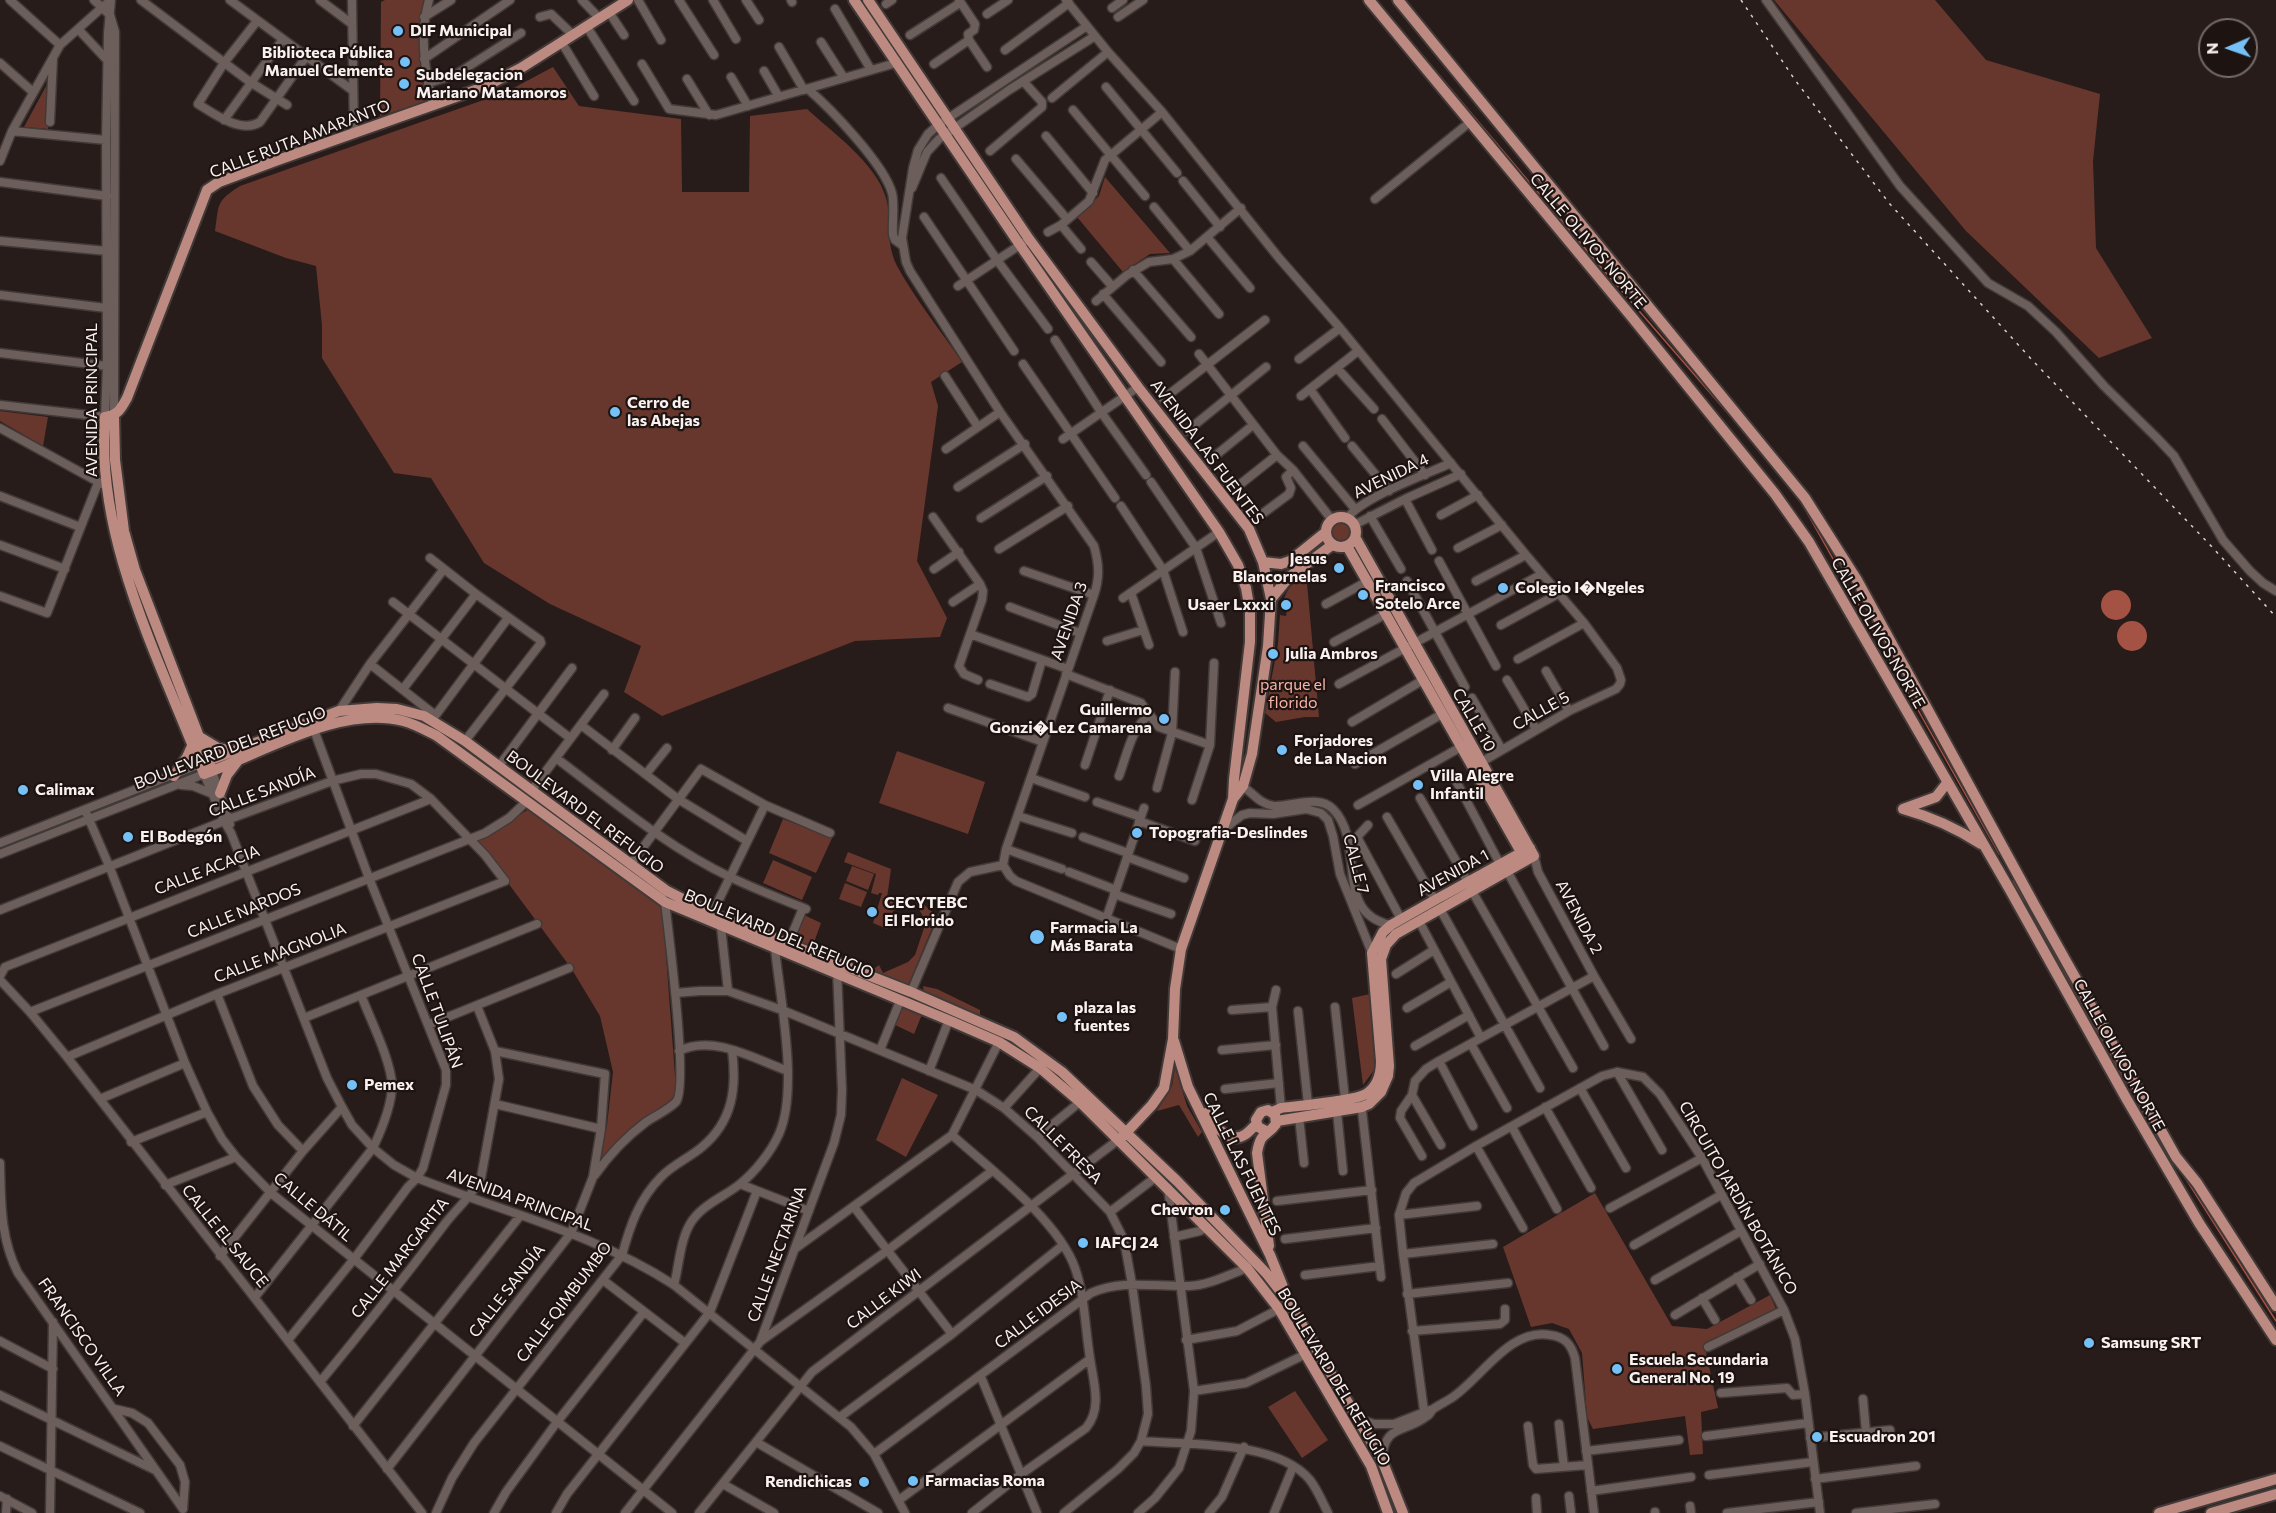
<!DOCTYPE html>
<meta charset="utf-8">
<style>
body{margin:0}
#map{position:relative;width:2276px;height:1513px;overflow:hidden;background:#271c1a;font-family:Commissioner,sans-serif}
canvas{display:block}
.north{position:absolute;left:2198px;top:18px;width:60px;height:60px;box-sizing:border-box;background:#1d1311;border:2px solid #756c6a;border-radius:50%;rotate:268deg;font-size:16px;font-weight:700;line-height:24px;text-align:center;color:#f9f1ef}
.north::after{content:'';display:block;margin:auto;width:21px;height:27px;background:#75c0f6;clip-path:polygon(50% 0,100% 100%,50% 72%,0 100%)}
</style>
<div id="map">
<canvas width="2276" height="1513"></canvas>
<div class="north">N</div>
</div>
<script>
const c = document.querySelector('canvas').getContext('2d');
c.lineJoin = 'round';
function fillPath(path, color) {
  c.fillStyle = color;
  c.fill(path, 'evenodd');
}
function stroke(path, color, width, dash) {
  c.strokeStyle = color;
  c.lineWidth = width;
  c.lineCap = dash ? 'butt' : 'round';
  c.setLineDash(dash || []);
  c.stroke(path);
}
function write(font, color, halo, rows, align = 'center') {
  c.font = font + ' Commissioner,sans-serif';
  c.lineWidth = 4.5;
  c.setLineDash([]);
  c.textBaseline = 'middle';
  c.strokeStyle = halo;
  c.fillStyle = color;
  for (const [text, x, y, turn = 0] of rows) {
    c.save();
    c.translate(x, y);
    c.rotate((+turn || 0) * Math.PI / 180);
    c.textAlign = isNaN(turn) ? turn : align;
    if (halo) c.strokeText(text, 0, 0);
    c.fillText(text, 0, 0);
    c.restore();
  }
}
fillPath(new Path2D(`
 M385,0h39l-5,44 7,58 -46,14 1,-114z
 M1774,0h161l51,60 114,34 -7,67 3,87 56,90 -53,20 -133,-127z
 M553,67l26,39 102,13 1,73h67l1,-76 57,-7c26,24 69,54 79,89 7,24 -2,40 11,68 18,33 44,65 65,96l-31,20 7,24 -21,155 30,57 -7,19 -85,4 -193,75 -38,-24 17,-46 -91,-42 -66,-41 -53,-85 -37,-5 -72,-115v-33l-6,-59 -30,-8 -71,-27c4,-27 1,-30 25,-45l266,-94z
 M51,77l-3,52 -24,-2z
 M1105,177l65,76 -20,1 -27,18 -46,-55 22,-21z
 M0,411l48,6 -5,29 -43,-25z
 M1329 533a11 11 0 1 1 22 0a11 11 0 1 1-22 0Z
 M1306,572l13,145h-14l-29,5 -11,-9 13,-69 2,-29 6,1 1,-7 -3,-1c-2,-17 10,-25 22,-36z
 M897,751l88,31 -17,52 -89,-31z
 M529,809l133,93 15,200 -78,59 8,-36 6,-53 -13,-56 -29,-48 -94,-127z
 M783,819l49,19 -16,35 -47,-20z
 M848,852l43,17 -4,29c8,2 16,-4 25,-2 -3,9 -11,11 -19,15l-6,18 -14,-6 9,-30h-3l-1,2 -7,-2 5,-19 -32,-12z
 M773,860l39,17 -10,23 -39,-17z
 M852,866l22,8 -6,16 -22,-9z
 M845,883l22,9 -6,15 -22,-8z
 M914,896l23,20 -29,70 -37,-15 8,-6 4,8 25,-11 7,-7 11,-33 -11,-20h-3z
 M804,915l17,8 -9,25 -19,-8z
 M923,986l14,3 43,21v6l-56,-24z
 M1370,994l5,75 -12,16 -11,-87z
 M902,1003l21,9 -9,22 -21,-10z
 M1175,1067l12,39 15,26 -4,5 -19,-32 -22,6 15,-25z
 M902,1078l36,17 -32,62 -30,-17z
 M1595,1193l77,133 35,3 63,-34 7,16 -71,41 12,56 -17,4 2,42 -13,1 -5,-39 -92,13 -6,-12 -5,-64 -13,-24 -17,-6 -21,4 -28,-80z
 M1295,1391l33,49 -26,18 -34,-51z`), '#67372e');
fillPath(new Path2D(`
 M2101 605a15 15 0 1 1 30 0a15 15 0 1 1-30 0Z
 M2117 636a15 15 0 1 1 30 0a15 15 0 1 1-30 0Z`), '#a45243');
stroke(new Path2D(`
 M1380,5l220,261 139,160
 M1801,502l198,352
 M2013,881l12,21
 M2035,919l91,163
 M2140,1107l18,30
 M2179,1168l97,153`), '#a45243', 1.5);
const minor = new Path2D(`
 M10,0l50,45
 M94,0l16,15 5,17 -1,384
 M141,0l109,82 37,23
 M230,0l122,90
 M320,0l32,24
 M352,0l2,133
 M429,0c-10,35 -4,71 4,106
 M582,0l18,19
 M638,0l23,40
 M679,0l35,55
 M713,0l23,39
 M746,0l13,20
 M791,0l1,2
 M959,0l16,24 -1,6 -6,4 1,6 18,27
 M1066,0l42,52 54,60 117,146 61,70 186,227 58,68 33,45 4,12 -1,4 -4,5 -47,22 -91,53
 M1766,0l134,186 88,97 40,23 28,26 48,54 53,52 17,18 49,84 27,31 13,12 13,8
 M886,4l6,-4
 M1112,8l11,-8
 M835,9l36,61
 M609,12l15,23
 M987,14l21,-14
 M424,17l27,-17
 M540,17l11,-3 22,21
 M1118,17l25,-17
 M257,21l-33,42 -26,41c16,10 43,30 62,18l46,-65
 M587,27l47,74
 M78,29l29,31
 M910,35l50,-32
 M821,42l23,36
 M562,43l32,53
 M779,47l25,43
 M1005,50l64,-47
 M424,59l86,-59
 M0,63l33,29
 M642,64l27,45 47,6 180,-52
 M934,64l35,-24
 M764,71l15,26
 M731,77l17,29
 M687,79l22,36
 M428,83l27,-8 66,-42
 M1106,87l71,86
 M808,89c23,20 76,75 84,104 3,12 0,29 1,42l2,5 7,5
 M1052,98l56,-46
 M1073,110l72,86
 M224,120l59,-81
 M50,122l3,-63
 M12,131l94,9
 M1046,136l47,57
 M990,151l52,-44v-5l-19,-21
 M1016,159l51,60
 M0,161l12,-30 48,-86 46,-41
 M941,178l56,82 51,69
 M1183,181l37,46
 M0,182l107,14
 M912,188l15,-36 12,-13 70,-49 86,-54
 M1375,199l95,-77
 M1154,207l36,44
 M924,217l90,134
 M1061,225l20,24
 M1048,232l13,-7 28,-24 16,-41 57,-48
 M1208,238l42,50
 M0,241l107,10
 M1173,259l46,55
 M1091,262l21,24
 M1133,270l58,67
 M958,286l65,-43
 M1103,294l58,68
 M0,295l106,13
 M1096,301l31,-26 22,-13 24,-3 17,-8 51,-43
 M1055,340l46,72 45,63
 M0,353l107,13
 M1199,354l78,101 16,15 39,50
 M1299,359l41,-31
 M1023,364l92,134
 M1337,368l37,41
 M945,376l33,51
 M1310,389l35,49
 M1301,396l57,-45
 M1163,399l102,-79
 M0,405l105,12 2,-51 -1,-226 2,-107 3,-33
 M1382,419l43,56
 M0,428l102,56
 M1187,431l79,-64
 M1063,439l75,-52
 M1303,446l52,63
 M1352,446l37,45
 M946,449l54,-37
 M1210,460l43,-35
 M1151,482l45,66 25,75
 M958,487l67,-43
 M1233,490l44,-35
 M0,496l80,31
 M1405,499l27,51
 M1121,506l42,64 20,62
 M1441,515l37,-20
 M1370,516l31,53
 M933,517l47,67 3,7 -1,9 -23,66 5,8 14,6
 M981,518l66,-42
 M1347,519c11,-20 80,-45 104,-56
 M1254,520l35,-26 2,-6 -5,-11 7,-7
 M1354,525l51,-26 56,-25
 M0,545l65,24
 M1458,548l44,-23
 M999,549l69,-43
 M430,558l46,36 64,46 1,3 -76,98
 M1439,561l57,105
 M934,569l25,-17
 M1024,571l70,24
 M1407,581l58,106
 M1476,581l50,-26
 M1131,593l18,52
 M0,596l47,17 51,-130
 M1123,598l96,-66
 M393,602l177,136
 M953,602l27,-18
 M1326,604l42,-23
 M1010,607l70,26
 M1501,625l57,-31
 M970,634l98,35
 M1107,641l36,-11
 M1334,642l52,-28
 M1518,659l66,-36
 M370,664l65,51
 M1546,671l23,40
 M1066,674l75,29 18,24 51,18
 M1507,680l29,49
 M990,684l38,13 4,-3 10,-34
 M1339,684l203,-110
 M403,689l73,-95
 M1472,698l30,52
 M948,708l95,34
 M339,711l31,-47 74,-95
 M432,720l76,-102
 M1352,722l71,-42
 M581,725l97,74 69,42
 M612,750l23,-32
 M556,758c56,42 111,89 174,119 25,12 51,22 76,32
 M1355,764l87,-50
 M1085,765l25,-75
 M499,766l73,-98
 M212,771l18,53
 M646,774l21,-26
 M1119,776c8,-21 12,-47 30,-61
 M1031,778l54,19
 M1455,779l45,85
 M181,785l12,1 20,8
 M1238,785c13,3 19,19 36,21 17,1 44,-12 59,3 34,35 -1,104 58,116
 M1157,788l15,-55 3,-61
 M531,791l73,-97
 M1420,798l48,84
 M1192,800l18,-55 4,-82
 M1097,802l44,15
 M1358,805l103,-58
 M85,810l25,58 75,195 22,49 15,27 14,18 35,36 401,320
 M1018,816l54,17
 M1387,817l48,83
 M1139,821l56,20
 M1368,825l-11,12 44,82
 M1224,829l18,-14 8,-2 23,1 33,-5 15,4 7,7 5,16 7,38 32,79 4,1
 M1083,837l45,16
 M0,843l200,-79
 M1006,849l56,20
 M0,854l204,-80 20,47 7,12 96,245 15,29 10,18 21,23 21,17 23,13c87,34 179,56 257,107l177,142 23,27 31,59
 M1534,856l4,16 56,104 37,63
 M1127,857l57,21
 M630,865l71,-96 64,36 65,28
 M1003,865l3,-16 88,-254c6,-18 5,-31 0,-49l-94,-134 -90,-141 -4,-9 -4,-24 11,-70 5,-18 10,-16 10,-9 149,-99
 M1003,865l7,11 6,5 165,68
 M1507,871l97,175
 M1069,872l47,18
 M1472,891l101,177
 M1114,894l57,20
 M1440,909l100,179
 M0,910l224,-89 108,-40 29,-7h15l35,10 20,15 54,56 20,26 -288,113 -150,63
 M712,914l53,-109
 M1106,919l38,-111
 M1419,921l62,117
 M721,927l7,64
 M788,944l15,-36
 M1396,974l38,-24
 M0,976l5,-9 426,-168
 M0,980l30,32 37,45 355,456
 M1276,990l-4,17 9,101
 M911,992l47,-110 12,-10 33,-7
 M675,993l25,-2h28l54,19 194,80 28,18 33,29 73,75 14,28 8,44 14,102 2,28 -7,27 -7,12 -16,16 -54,44
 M217,994l36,92 25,39 25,26
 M1335,1007l10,92
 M1407,1008l44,-26
 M1232,1010l40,-3
 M1298,1011l10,93
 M30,1012l455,-179 24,-15 17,-16
 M304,1018l233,-94
 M428,1025l141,-57
 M1471,1044l36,64
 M1415,1046l54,-31
 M880,1050l20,-49
 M1222,1050l54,-5
 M679,1051c35,-17 75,8 109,20
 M1439,1061l34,65
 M929,1071l20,-51
 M1617,1072l45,78
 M1580,1088l46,80
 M1225,1089l54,-6
 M1412,1095l29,50
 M100,1099l85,-36
 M1361,1102l20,175
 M495,1104l106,25
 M1545,1107l46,81
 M1004,1108l36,-40
 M1337,1112l6,59
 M1299,1117l5,46
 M1512,1127l45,82
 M952,1135c38,34 106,85 123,133 10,28 10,60 15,90 3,23 13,50 -4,70l-66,47 -48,38
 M1037,1137l43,-35
 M131,1142l76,-30
 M1476,1146l47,82
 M1422,1156l-22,-38 1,-7 11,-16 3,-14 11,-12 13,-8 155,-85
 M0,1163c1,38 0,75 18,110l165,236
 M595,1175c14,-20 31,-38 51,-53 9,-6 22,-12 30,-20 13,-15 -8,-173 -11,-200
 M740,1184l69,27
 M165,1185l71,-28
 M1277,1201l95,-11
 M854,1207l98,127
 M1610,1208l92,-50
 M1110,1212l46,-35
 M1399,1215l78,-9
 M1174,1237l26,-6 7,-4
 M1285,1239l91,-11
 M1634,1245l87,-50
 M796,1248l156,-113 47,-93
 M1403,1254l90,-10
 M220,1256l83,-105 39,-44
 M1305,1275l75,-9
 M1737,1277l14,23
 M603,1280l82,63
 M1655,1280l86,-49
 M674,1285c5,-19 6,-44 16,-61 11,-19 34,-27 50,-40 15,-12 31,-32 39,-50 20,-45 1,-136 -4,-185
 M1407,1294l101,-11
 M255,1297l118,-149c8,-17 19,-43 19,-63 -1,-25 -22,-66 -31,-90
 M1702,1298l13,22
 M1675,1315l85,-51
 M1412,1331l88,-7 5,-4v-11
 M288,1340l66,-81 54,-72 9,-9 6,-10 23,-83v-15l-77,-192 -55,-148
 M1186,1340l51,-9 42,-22
 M0,1341l53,28
 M761,1341l127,-91 104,-79
 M1708,1347l76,-37
 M981,1377l56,136
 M320,1382c43,-52 84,-104 124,-157 12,-16 29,-30 37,-47l18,-99 -4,-28 -18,-45
 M1194,1391l52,-8 60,-29
 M1721,1393l66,-5 6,7 12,-1
 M0,1395l155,75
 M1863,1399l3,33
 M115,1409l17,4 16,10 32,42 5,17 -2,27
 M1427,1416l-3,-5 -21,-157 -4,-39 7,-22 8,-10 62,-37 126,-70 15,-4 26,5 17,17 42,64 82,152 11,29 10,55 15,119
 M840,1417l112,-83 111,-89
 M1356,1418l18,6h20l36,-14
 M1559,1424l5,43
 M353,1426l167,-210
 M1528,1426l5,39 3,4 52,-4
 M1706,1436l102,-13
 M1810,1438l80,-8
 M1141,1441c47,4 136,-1 169,39 7,9 13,23 18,33
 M756,1442l122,71
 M0,1446l140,67
 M1586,1451l93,-11
 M874,1454l217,-161c32,-14 64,-6 98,-7 20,-1 39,-11 58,-18
 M1382,1460c2,-37 23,-26 45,-44 3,-1 4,-5 6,-7 6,-4 14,-8 20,-12 30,-21 57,-69 97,-62 15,2 21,9 25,23l19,155
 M387,1469l184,-236 22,-56 8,-48 4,-55 -110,-23
 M1709,1475l104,-13
 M1815,1479l101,-13
 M723,1484l51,29
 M1591,1491l100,-14
 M0,1496l32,17
 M1569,1496l2,17
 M1536,1498l1,15
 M899,1500l191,-141
 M1690,1506l1,7
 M1655,1512v1
 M6,1513l1,-14
 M50,1513l3,-191
 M436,1513l16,-35 22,-35 148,-188c8,-29 17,-56 39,-78 11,-12 28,-19 41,-30 31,-26 35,-59 30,-97
 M494,1513l12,-21 51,-70 87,-110
 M556,1513l11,-19 143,-182 47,-121
 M625,1513l135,-171 74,-199 7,-28 1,-25 -5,-121
 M699,1513l113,-141 306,-232
 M1138,1513l17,-15 24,-30 12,-37 3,-40 -26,-203
 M1209,1513l13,-16 22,-50
 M1274,1513l19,-46
 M1727,1513l92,-11
 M1856,1513l79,-9`);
const major = new Path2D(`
 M628,0l-107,68 -37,19 -206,73 -59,22 -12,8 -80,208c-6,11 -9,17 -22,19 -10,123 56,245 99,357 59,-21 135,-69 199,-53 12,3 24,10 34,15l228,166 288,120 46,20 41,26 40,34 167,166 32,41 92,157 17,47
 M854,0l166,245 199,287 19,33 8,23 4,23v31l-16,137 -1,20 -52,150 -6,40 -2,50 -9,49 -12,17 -29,31
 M868,0l161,239 109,148 111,142 14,33 8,37 -3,47 -16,108 -9,32 -10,13
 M1369,0l262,316 144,178 34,48 201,348 116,208 73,125 77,117
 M1398,0l407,498 52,82 178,326 141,251 21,26 79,123
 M114,416l1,44 9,71 11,39 76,198
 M1326 532a15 15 0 1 1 30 0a15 15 0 1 1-30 0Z
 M1347,546l178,313
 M1263,562l18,2 9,-3 36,-29
 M1271,599l18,-22 43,-32
 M198,736l20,12 14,3
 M200,764l139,-53 38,-3 20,1 27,7 41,25 202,150 45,23 199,78 103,45 48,35 115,109 89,92 22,28 94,159 21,53
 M174,776l13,-19 5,-11
 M220,793l7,-18 10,-13
 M1903,809c29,8 53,19 78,35
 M1903,809l33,-12 11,-14
 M1174,1041l14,46 82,168 13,32
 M1272,1112l9,-4c16,-2 74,-7 85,-14 11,-7 15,-20 15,-33l-9,-108 11,-21 8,-7 44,-25 95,-52
 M1206,1113c8,12 23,33 40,21 4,-3 7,-7 11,-10
 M1277,1121l85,-14 7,-3 12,-12 7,-16 1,-10 -8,-107 5,-14 10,-11 138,-78 -179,-319
 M1266,1131l-8,-4 -2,-7 5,-8 7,-2 7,5 1,9c-10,14 -15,6 -19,29l12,93
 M2159,1513l117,-34
 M2211,1513l65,-19`);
stroke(minor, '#423a38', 11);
stroke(major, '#423a38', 14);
stroke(minor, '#6b5e5b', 8);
stroke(major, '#bc8a80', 10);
stroke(new Path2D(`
 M1741,0l54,80 94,123 144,158 180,187 63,69`), '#d8d0ce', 1.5, [3, 6]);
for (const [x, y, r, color] of [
 [398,31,6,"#75c0f6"],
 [405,62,6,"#75c0f6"],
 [404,84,6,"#75c0f6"],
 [615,412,6,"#75c0f6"],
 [1339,568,6,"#75c0f6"],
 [1503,588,6,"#75c0f6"],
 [1363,595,6,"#75c0f6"],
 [1286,605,6,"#75c0f6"],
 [1273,654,6,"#75c0f6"],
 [1164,719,6,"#75c0f6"],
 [1282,750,6,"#75c0f6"],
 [1418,785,6,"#75c0f6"],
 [23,790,6,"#75c0f6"],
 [1137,833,6,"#75c0f6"],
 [128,837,6,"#75c0f6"],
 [872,912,6,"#75c0f6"],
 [1037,937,8,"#75c0f6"],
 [1062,1017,6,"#75c0f6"],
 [352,1085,6,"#75c0f6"],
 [1225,1210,6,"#75c0f6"],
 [1083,1243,6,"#75c0f6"],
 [2089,1343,6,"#75c0f6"],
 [1617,1369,6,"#75c0f6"],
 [1817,1437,6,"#75c0f6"],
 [913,1481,6,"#75c0f6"],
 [864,1482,6,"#75c0f6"]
]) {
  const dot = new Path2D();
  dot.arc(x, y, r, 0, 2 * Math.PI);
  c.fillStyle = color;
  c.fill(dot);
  stroke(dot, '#1d1311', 2);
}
write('bold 16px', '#f9f1ef', '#1d1311', [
 ["DIF Municipal",410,31],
 ["Biblioteca Pública",393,53,"right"],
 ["Manuel Clemente",393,71,"right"],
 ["Subdelegacion",416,75],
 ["Mariano Matamoros",416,93],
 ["Cerro de",627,403],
 ["las Abejas",627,421],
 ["Jesus",1327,559,"right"],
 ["Blancornelas",1327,577,"right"],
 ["Francisco",1375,586],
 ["Sotelo Arce",1375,604],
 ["Colegio I�Ngeles",1515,588],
 ["Usaer Lxxxi",1274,605,"right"],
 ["Julia Ambros",1285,654],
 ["Guillermo",1152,710,"right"],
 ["Gonzi�Lez Camarena",1152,728,"right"],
 ["Forjadores",1294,741],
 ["de La Nacion",1294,759],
 ["Villa Alegre",1430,776],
 ["Infantil",1430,794],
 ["Calimax",35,790],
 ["Topografia-Deslindes",1149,833],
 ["El Bodegón",140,837],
 ["CECYTEBC",884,903],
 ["El Florido",884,921],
 ["Farmacia La",1050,928],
 ["Más Barata",1050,946],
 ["plaza las",1074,1008],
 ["fuentes",1074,1026],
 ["Pemex",364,1085],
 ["Chevron",1213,1210,"right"],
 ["IAFCJ 24",1095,1243],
 ["Samsung SRT",2101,1343],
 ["Escuela Secundaria",1629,1360],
 ["General No. 19",1629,1378],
 ["Escuadron 201",1829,1437],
 ["Farmacias Roma",925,1481],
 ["Rendichicas",852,1482,"right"]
], 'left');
write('16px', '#f9f1ef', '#1d1311', [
 ["CALLE RUTA AMARANTO",300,139,-21],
 ["CALLE OLIVOS NORTE",1588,241,50],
 ["AVENIDA PRINCIPAL",92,400,-90],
 ["AVENIDA LAS FUENTES",1207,452,53],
 ["AVENIDA 4",1391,476,-26],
 ["AVENIDA 3",1069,621,-71],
 ["CALLE OLIVOS NORTE",1878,633,60],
 ["CALLE 5",1541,711,-29],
 ["CALLE 10",1474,720,60],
 ["BOULEVARD DEL REFUGIO",230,748,-21],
 ["CALLE SANDÍA",262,792,-21],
 ["BOULEVARD EL REFUGIO",585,812,37],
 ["CALLE 7",1356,864,75],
 ["CALLE ACACIA",207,870,-21],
 ["AVENIDA 1",1453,873,-29],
 ["CALLE NARDOS",244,911,-22],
 ["AVENIDA 2",1579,917,62],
 ["BOULEVARD DEL REFUGIO",779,934,23],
 ["CALLE MAGNOLIA",280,953,-21],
 ["CALLE TULIPÁN",437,1011,70],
 ["CALLE OLIVOS NORTE",2119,1055,61],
 ["CALLE FRESA",1063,1145,45],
 ["CALLE LAS FUENTES",1242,1164,64],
 ["CIRCUITO JARDÍN BOTÁNICO",1738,1198,60],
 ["AVENIDA PRINCIPAL",520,1200,20],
 ["CALLE DÁTIL",313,1207,40],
 ["CALLE EL SAUCE",225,1236,51],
 ["CALLE NECTARINA",777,1254,-70],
 ["CALLE MARGARITA",400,1258,-52],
 ["CALLE SANDÍA",507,1291,-52],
 ["CALLE KIWI",884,1299,-37],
 ["CALLE QIMBUMBO",564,1302,-53],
 ["CALLE IDESIA",1038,1314,-37],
 ["FRANCISCO VILLA",82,1337,55],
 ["BOULEVARD DEL REFUGIO",1334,1377,59]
]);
write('16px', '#f9b3a5', '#1d1311', [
 ["parque el",1293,685],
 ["florido",1293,703]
]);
</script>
